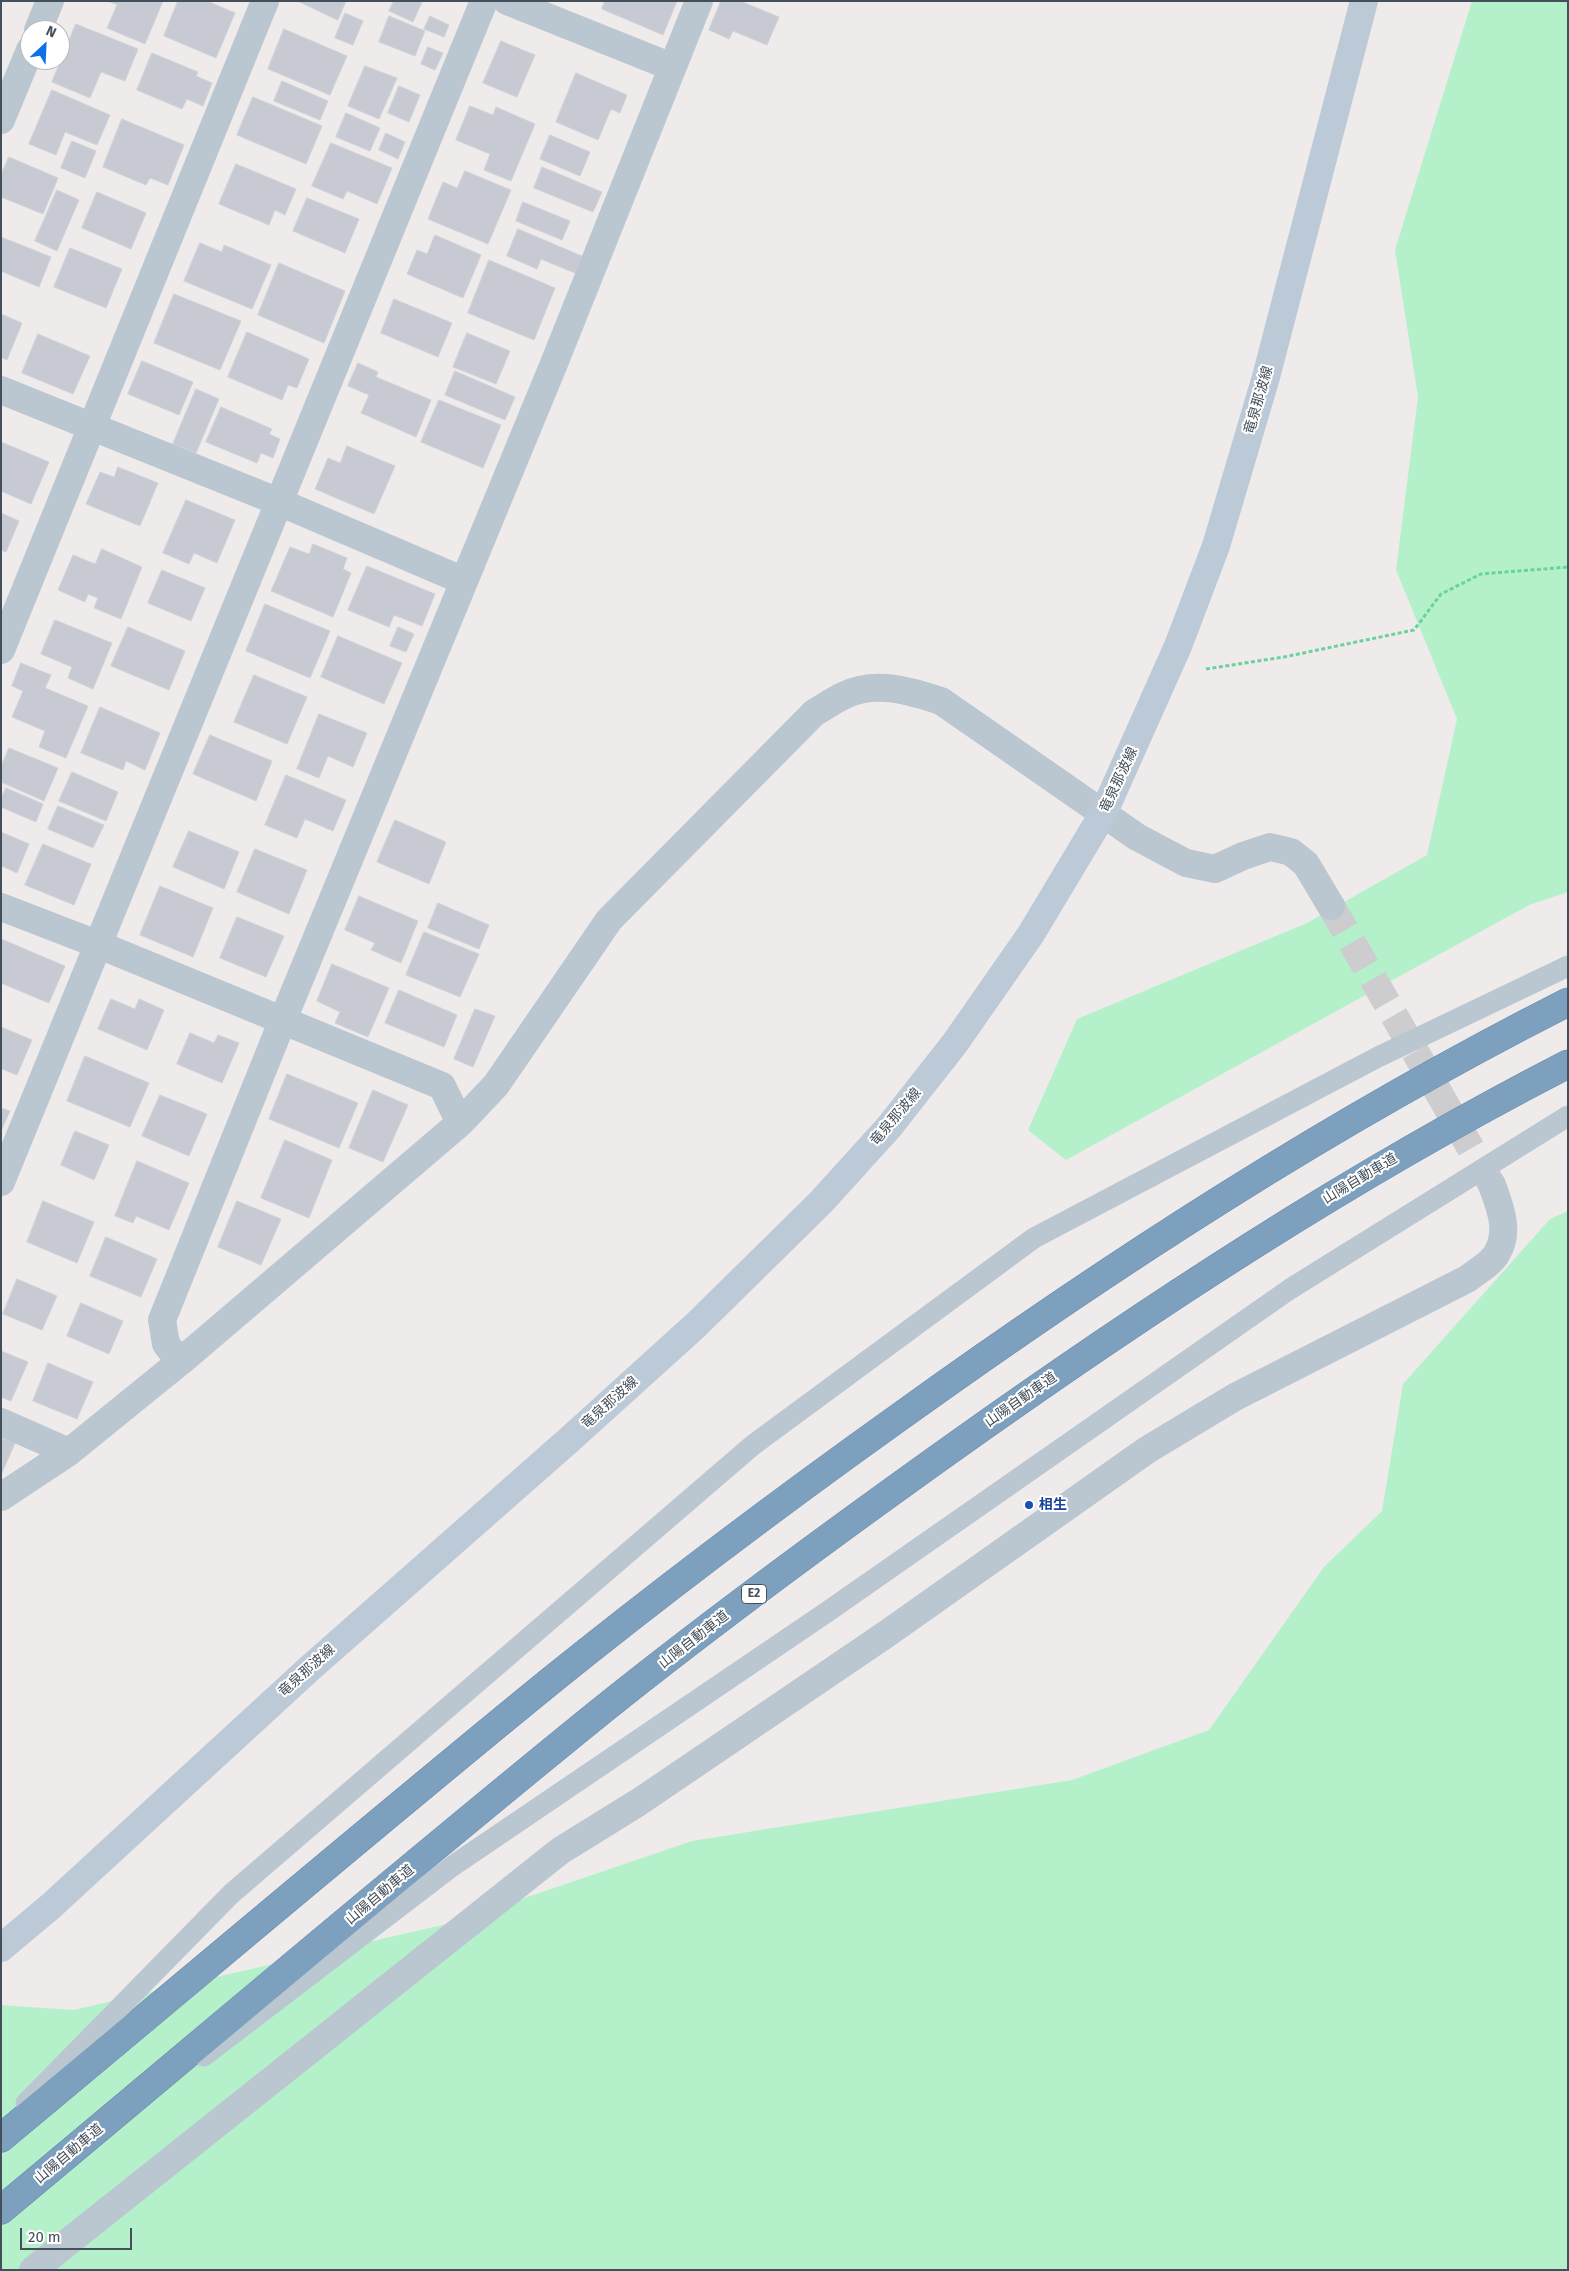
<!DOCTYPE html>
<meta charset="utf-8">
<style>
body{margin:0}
#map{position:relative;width:1569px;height:2271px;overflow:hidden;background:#efebeb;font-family:"Fira Sans",sans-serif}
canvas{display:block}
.frame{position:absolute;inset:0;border:2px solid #434f5a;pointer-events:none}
.north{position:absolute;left:20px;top:20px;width:50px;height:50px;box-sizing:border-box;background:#fff;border:1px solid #b4b9bd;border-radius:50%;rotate:25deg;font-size:14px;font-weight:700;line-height:20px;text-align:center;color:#434f5a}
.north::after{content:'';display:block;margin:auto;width:18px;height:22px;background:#0b71e9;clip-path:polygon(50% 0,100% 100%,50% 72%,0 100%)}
.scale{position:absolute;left:20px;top:2228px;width:112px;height:22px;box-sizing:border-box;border:2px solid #434f5a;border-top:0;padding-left:6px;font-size:15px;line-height:18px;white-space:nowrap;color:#434f5a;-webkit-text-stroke:4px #fff;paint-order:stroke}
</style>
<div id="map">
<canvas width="1569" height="2271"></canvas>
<div class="frame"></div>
<div class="north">N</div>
<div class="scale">20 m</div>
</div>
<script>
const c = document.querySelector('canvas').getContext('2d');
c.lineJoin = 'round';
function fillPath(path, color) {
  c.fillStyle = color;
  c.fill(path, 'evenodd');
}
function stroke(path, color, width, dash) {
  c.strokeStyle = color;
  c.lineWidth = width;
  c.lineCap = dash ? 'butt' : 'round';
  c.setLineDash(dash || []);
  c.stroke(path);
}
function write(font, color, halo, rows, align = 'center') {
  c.font = font + ' "Fira Sans","Noto Sans JP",sans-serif';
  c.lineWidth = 4;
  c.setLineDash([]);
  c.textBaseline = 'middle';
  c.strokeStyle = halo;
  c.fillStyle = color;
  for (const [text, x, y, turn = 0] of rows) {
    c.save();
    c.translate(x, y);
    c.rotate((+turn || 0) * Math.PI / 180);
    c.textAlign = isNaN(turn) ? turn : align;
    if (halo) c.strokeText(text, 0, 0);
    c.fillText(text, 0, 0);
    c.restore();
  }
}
fillPath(new Path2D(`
 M1472,1h96v891l-39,13 -463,255 -38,-30 49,-111 230,-96 120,-68 30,-136 -61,-149 22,-173 -23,-147z
 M1568,1211v1059h-1567v-265l72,5 378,-87 241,-82 380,-61 137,-50 115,-163 58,-56 21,-127 147,-165z`), '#b4f1ca');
const building = new Path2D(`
 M108,1h55l-18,43 -38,-16 10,-23z
 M178,1h29l28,12 -19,45 -52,-22z
 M298,1h48l-8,19z
 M394,1l28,1 -9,20 -24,-11z
 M605,1h72l-14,34 -61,-26z
 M721,1h19l39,16 -12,28 -34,-14 -4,8 -20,-9z
 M345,13l18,8 -10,24 -18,-7z
 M389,16l36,15 -10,25 -36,-14z
 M430,16l19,9 -5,12 -20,-8z
 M76,24l62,25 -13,32 -24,-9 -11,26 -38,-16z
 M284,29l63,27 -17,39 -62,-26z
 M501,41l34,14 -18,42 -34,-14z
 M428,47l15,6 -8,17 -14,-6z
 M152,53l46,19 -2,4 16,7 -9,23 -16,-7 -5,10 -45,-19z
 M365,66l32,12 -18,41 -31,-13z
 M576,73l51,22 -7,18 -9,-4 -13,31 -42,-18z
 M282,81l46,20 -8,19 -46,-19z
 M399,86l21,9 -11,27 -21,-9z
 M52,90l58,25 -13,30 -32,-13 -9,23 -27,-11z
 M253,97l69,29 -16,38 -69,-29z
 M470,106l23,9 3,-8 39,17 -24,57 -27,-11 6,-16 -34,-14z
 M346,113l34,15 -10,23 -34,-14z
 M122,119l62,26 -16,40 -18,-7 -4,7 -43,-18z
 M386,133l19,9 -7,17 -19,-9z
 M550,135l40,17 -10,24 -40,-17z
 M72,141l24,10 -11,27 -24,-10z
 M331,143l61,25 -15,36 -30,-13 -4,8 -31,-13z
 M9,157l49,21 -15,36 -42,-17v-22z
 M236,164l60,25 -11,26 -10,-5 -6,15 -50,-21z
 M542,167l60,25 -9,20 -59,-24z
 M465,171l46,19 -23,54 -60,-25 15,-37 14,6z
 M57,190l22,10 -22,51 -22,-10z
 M97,192l49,21 -15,36 -49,-21z
 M307,198l52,21 -14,34 -52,-22z
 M523,202l47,19 -8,19 -46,-19z
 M518,229l64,27 -7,17 -34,-14 -4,10 -30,-13z
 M435,235l46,20 -18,43 -56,-24 10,-24 10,4z
 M1,237l50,20 -12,30 -38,-16z
 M200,243l22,9 2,-7 47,20 -19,44 -68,-28z
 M70,248l52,21 -16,39 -52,-21z
 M489,260l66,28 -21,52 -66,-27z
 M279,263l66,28 -21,52 -66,-28z
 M174,294l67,27 -21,49 -66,-27z
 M394,299l58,24 -14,34 -57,-24z
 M1,314l21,9 -15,37 -6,-3z
 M247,332l62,27 -12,29 -9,-3 -6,15 -54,-23z
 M467,333l43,18 -14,33 -43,-17z
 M38,334l52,22 -17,38 -51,-21z
 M142,361l51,21 -14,33 -51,-21z
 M358,363l20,9 -2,5 55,23 -15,37 -55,-24 8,-18 -21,-9z
 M455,371l60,26 -10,23 -60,-25z
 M196,389l23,10 -23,54 -23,-9z
 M439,400l62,25 -18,43 -62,-26z
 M221,407l51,22 -3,5 11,5 -7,19 -12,-5 -4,10 -51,-21z
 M1,442l48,20 -18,42 -30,-13z
 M347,446l48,20 -21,48 -59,-25 13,-31 12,5z
 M118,467l40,16 -18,43 -54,-22 14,-32 14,5z
 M186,500l49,20 -18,43 -23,-10 -5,11 -26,-11z
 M1,513l18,8 -13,31 -5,-2z
 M313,544l34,14 -4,11 8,4 -18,44 -62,-26 19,-44 19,7z
 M102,549l40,18 -21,52 -27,-11 4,-10 -10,-4 -3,8 -27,-12 15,-35 22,9z
 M367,566l68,28 -13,32 -28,-11 -5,12 -41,-17z
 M162,570l43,18 -14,33 -43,-18z
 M265,604l65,27 -20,47 -64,-27z
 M55,620l57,23 -19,46 -25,-11 4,-11 -31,-13z
 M128,627l57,24 -16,39 -58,-24z
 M398,627l16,7 -8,18 -16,-6z
 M338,636l64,27 -18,41 -63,-27z
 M21,663l30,12 -6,13 43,18 -22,52 -27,-11 6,-16 -33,-14 11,-26 -11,-5z
 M254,675l53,22 -20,47 -53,-22z
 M100,707l60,26 -15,37 -19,-9 -3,9 -42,-17z
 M319,714l48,19 -14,34 -25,-11 -9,22 -22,-9z
 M210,735l62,26 -16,40 -63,-27z
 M9,748l49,20 -14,33 -43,-19v-15z
 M72,772l46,20 -12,29 -47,-20z
 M286,775l60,25 -13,31 -28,-12 -8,19 -32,-13z
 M6,788l37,16 -7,18 -35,-15v-8z
 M58,806l46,19 -11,23 -45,-19z
 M395,820l51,22 -17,42 -52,-22z
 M189,831l50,21 -15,37 -51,-22z
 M1,832l28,12 -12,29 -15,-7 -1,2z
 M43,844l48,20 -17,41 -49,-20z
 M255,849l52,21 -18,44 -52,-22z
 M160,886l53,22 -20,49 -53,-22z
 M359,896l59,25 -17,42 -30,-13 4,-7 -30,-13z
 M438,903l51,22 -10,24 -51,-21z
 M237,917l47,19 -18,41 -46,-19z
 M424,932l55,22 -19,43 -54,-22z
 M1,939l64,27 -16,37 -48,-20z
 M332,964l57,24 -21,49 -33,-14 5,-11 -23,-11z
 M399,990l58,25 -13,32 -59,-24z
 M111,999l24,10 4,-10 25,11 -17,40 -49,-21z
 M475,1009l20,7 -22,51 -19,-8z
 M1,1027l31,13 -15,35 -15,-6 -1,2z
 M190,1033l24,10 4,-8 21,8 -17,40 -45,-19z
 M85,1056l64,27 -19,44 -63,-26z
 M287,1074l71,29 -19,45 -70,-29z
 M373,1090l35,15 -25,57 -34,-14z
 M160,1095l47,19 -18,42 -47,-20z
 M1,1108l9,3 -9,20z
 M75,1131l34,14 -15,35 -33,-15z
 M285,1140l47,20 -23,58 -48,-20z
 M137,1161l52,22 -20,47 -33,-14 -3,7 -18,-7z
 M43,1201l51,21 -17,41 -50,-21z
 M237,1201l44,18 -20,46 -43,-18z
 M106,1237l51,22 -16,38 -51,-21z
 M17,1279l40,17 -15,34 -39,-16z
 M81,1303l42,18 -14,33 -42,-18z
 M1,1351l27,11 -17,39 -10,-4z
 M48,1363l45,19 -16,37 -44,-18z
 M1,1438l14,5 -14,32z`);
fillPath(building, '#c7cad2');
stroke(building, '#cfd2d8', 1);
stroke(new Path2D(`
 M1331,906l161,279`), '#cdccce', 28, [28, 14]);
const highway = new Path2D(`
 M1,2138c183,-152 363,-305 547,-455 114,-92 231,-180 350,-265 214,-154 435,-297 670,-416
 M1,2210c198,-165 394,-332 594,-494 114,-92 233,-179 352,-264 199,-142 403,-276 621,-388`);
stroke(highway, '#6a8aab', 29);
stroke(new Path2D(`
 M1206,669l78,-12 130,-27 27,-36 40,-20 87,-7`), '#6ad29c', 3, [4, 2.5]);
stroke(new Path2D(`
 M204,2056l250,-191 373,-253 463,-323 278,-173
 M26,2103l205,-209 522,-449 281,-207 344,-181 190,-91`), '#bbc7d0', 21);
stroke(new Path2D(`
 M507,1l165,66
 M38,30l12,-29
 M1,120l29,-70
 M1,390l278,112 185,79
 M1,650l264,-649
 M1,907l96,37 345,142 18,37 -280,239
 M460,1123l36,-38 113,-165 205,-207c10,-6 20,-13 31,-18 31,-15 65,-4 96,6l196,136 49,26 29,6 28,-13 27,-9 21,5 15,12 25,42
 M1,1182l483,-1181
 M1,1422l68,30 111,-90 -14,-18 -4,-24 120,-298 271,-656 146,-365
 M1,1497l68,-45
 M33,2270l527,-419 79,-49 246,-167 262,-185 88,-53 232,-118c9,-7 25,-16 30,-26 13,-22 3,-46 -5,-68`), '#bbc7d0', 28);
stroke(new Path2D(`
 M1,1948l50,-42 259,-238 259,-228 127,-115 125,-123 68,-75 66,-84 76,-109 72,-120 75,-168 38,-100 50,-169 98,-376`), '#bcc9d7', 28);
stroke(highway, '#7ea0bf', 28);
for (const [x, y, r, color] of [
 [1029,1505,5,"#1a4fb4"]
]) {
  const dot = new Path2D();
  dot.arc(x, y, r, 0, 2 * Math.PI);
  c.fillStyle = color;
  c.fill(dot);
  stroke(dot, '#fff', 2);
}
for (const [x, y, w] of [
 [754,1594,25]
]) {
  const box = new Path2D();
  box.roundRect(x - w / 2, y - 9.5, w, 19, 4);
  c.fillStyle = '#fff';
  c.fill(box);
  stroke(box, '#434f5a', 1);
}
write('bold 12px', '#434f5a', null, [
 ["E2",754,1594]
]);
write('14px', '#434f5a', '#fff', [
 ["竜泉那波線",1259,400,-74],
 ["竜泉那波線",1119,780,-65],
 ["竜泉那波線",896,1117,-50],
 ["山陽自動車道",1360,1179,-31],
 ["山陽自動車道",1021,1400,-35],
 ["竜泉那波線",610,1403,-42],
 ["山陽自動車道",694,1640,-38],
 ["竜泉那波線",307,1671,-42],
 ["山陽自動車道",380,1895,-40],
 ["山陽自動車道",69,2154,-40]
]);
write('bold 14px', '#164399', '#fff', [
 ["相生",1039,1505]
], 'left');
</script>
